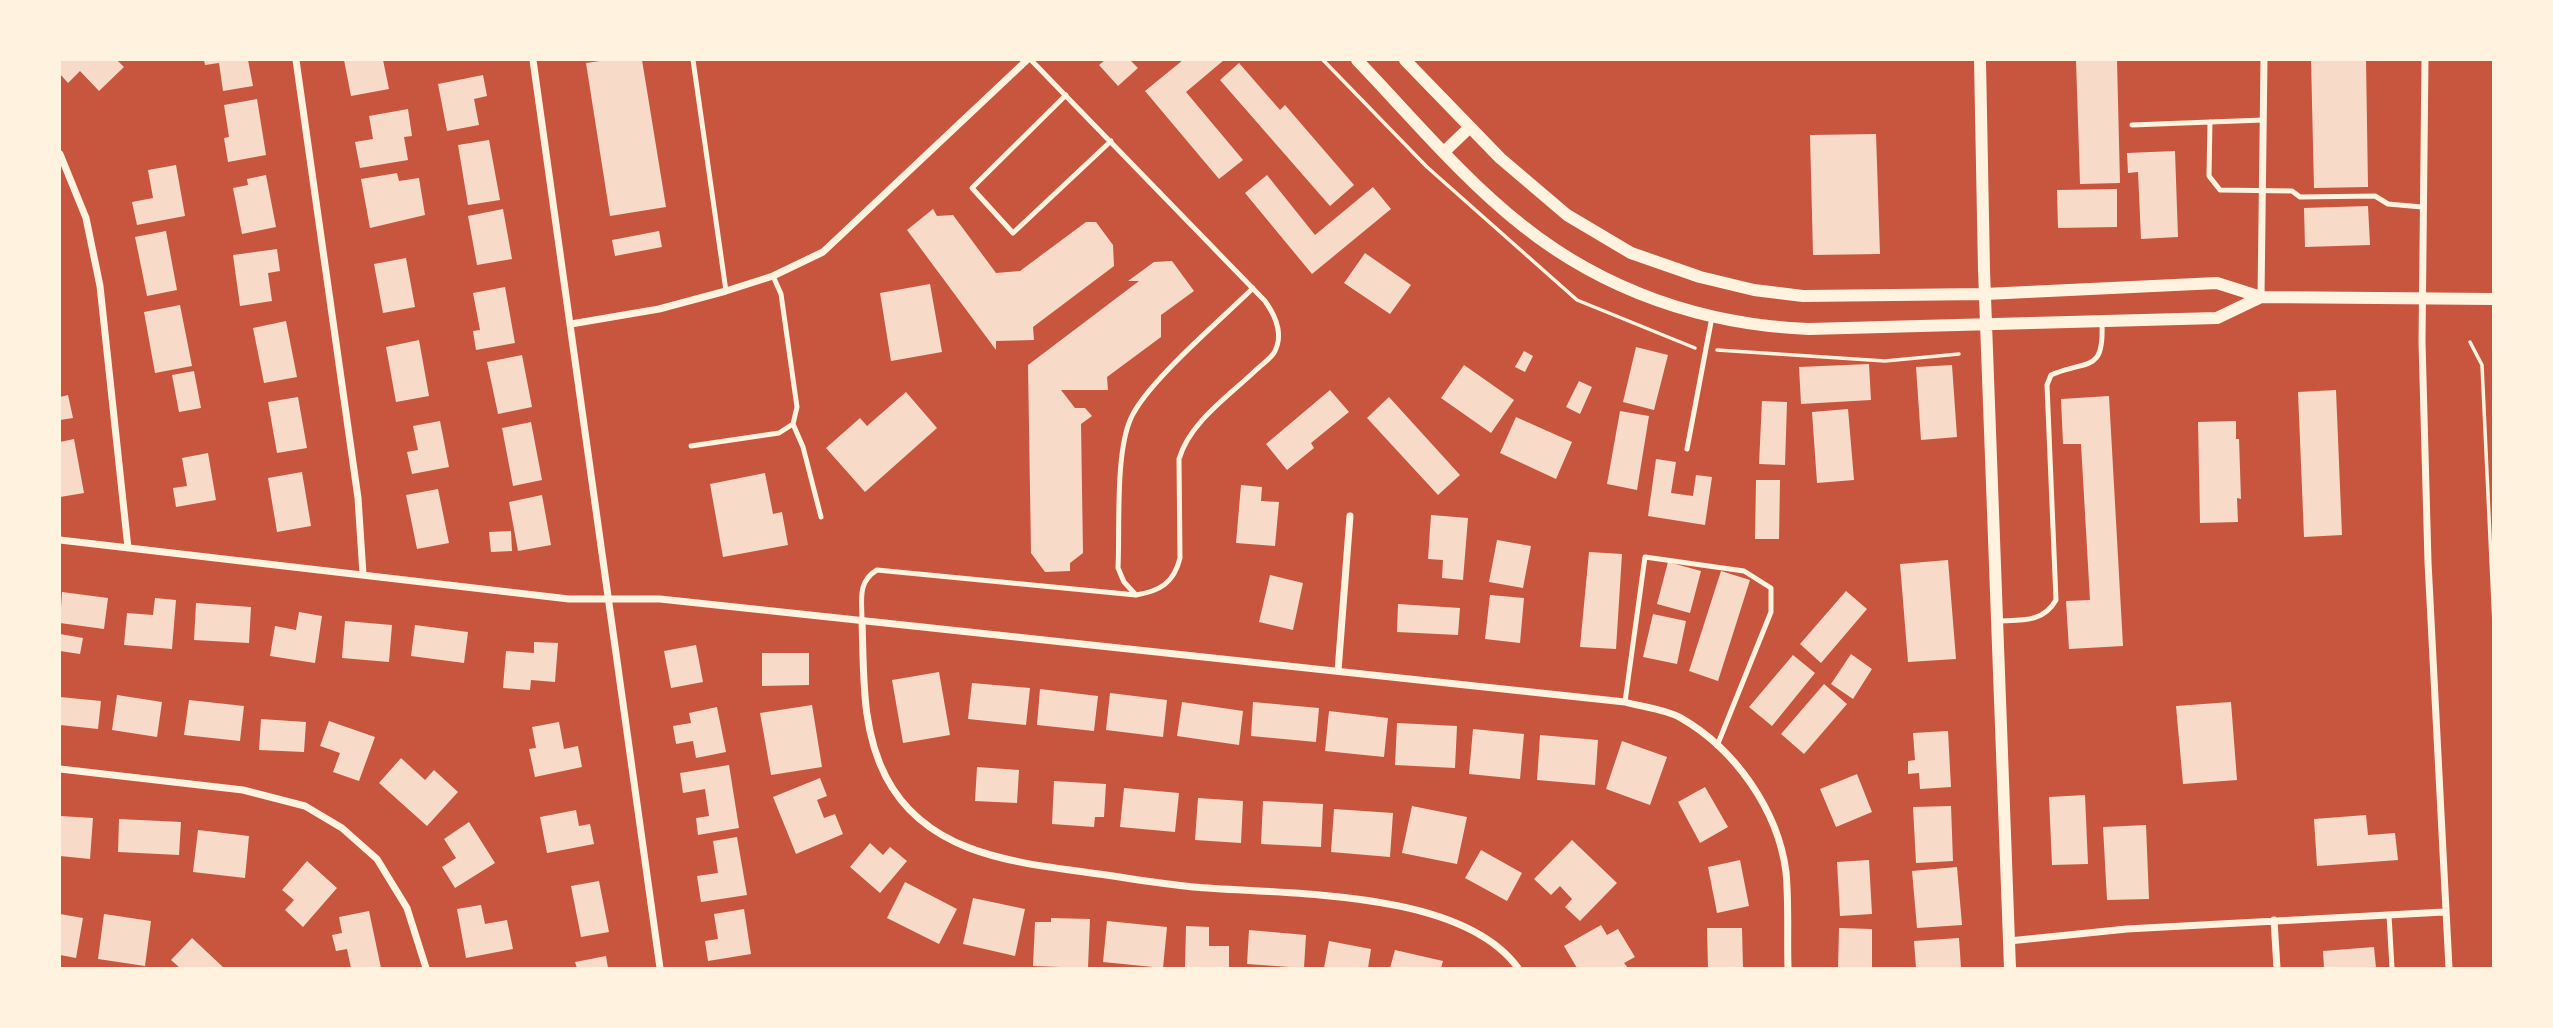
<!DOCTYPE html>
<style>
body{margin:0}
#map{position:relative;width:2553px;height:1028px;overflow:hidden;background:#c8553d;font-family:Manrope,sans-serif}
canvas{display:block}
.frame{position:absolute;inset:0;border:61px solid #fff3e0;pointer-events:none}
</style>
<div id="map">
<canvas width="2553" height="1028"></canvas>
<div class="frame"></div>
</div>
<script>
const c = document.querySelector('canvas').getContext('2d');
c.lineJoin = 'round';
function fillPath(path, color) {
  c.fillStyle = color;
  c.fill(path, 'evenodd');
}
function stroke(path, color, width, dash) {
  c.strokeStyle = color;
  c.lineWidth = width;
  c.lineCap = dash ? 'butt' : 'round';
  c.setLineDash(dash || []);
  c.stroke(path);
}
fillPath(new Path2D(`
 M60,60h57l7,7 -25,24 -19,-20 -12,12 -8,-9z
 M204,60h44l5,26 -30,5 -4,-28 -14,2z
 M344,60h39l6,29 -38,7z
 M607,60h35l24,147 -56,9 -24,-153z
 M1105,60h25l8,8 -20,18 -19,-21z
 M1183,60h41l-38,32 57,68 -24,19 -74,-88z
 M2076,60h41l3,123 -40,1z
 M2311,60h55l2,127 -54,1z
 M1239,63l41,47 5,-5 69,80 -24,21 -110,-126z
 M483,75l4,21 -13,3 5,26 -32,6 -9,-47z
 M257,99l9,56 -38,7 -4,-24 5,-1 -5,-32z
 M408,109l4,27 -8,1 4,23 -48,8 -5,-26 18,-3 -4,-23z
 M1876,134l4,120 -67,1 -3,-120z
 M489,140l11,60 -32,5 -10,-60z
 M2175,151l3,86 -37,2 -3,-67 -10,1 -1,-20z
 M176,165l9,51 -48,9 -5,-23 21,-4 -5,-28z
 M397,173l2,8 20,-3 6,37 -55,13 -9,-49z
 M266,175l10,52 -34,7 -9,-46 15,-3 -1,-6z
 M1267,175l48,60 58,-48 18,22 -79,65 -67,-81z
 M2117,189v38l-59,1 -1,-38z
 M2368,206l2,39 -65,2 -1,-39z
 M503,209l9,50 -35,6 -9,-49z
 M933,209l4,7 16,-1 43,58 24,-2 66,-49h10l17,23 1,21 -81,61 1,13 -38,1v9l-89,-120z
 M166,231l11,59 -30,6 -12,-59z
 M659,231l3,16 -47,9 -3,-16z
 M277,249l3,22 -12,2 4,28 -32,5 -7,-51z
 M1365,253l46,32 -21,29 -46,-31z
 M406,258l9,49 -32,6 -9,-49z
 M1172,261l22,30 -33,24v22l-54,40 1,13h-47l14,18h10l7,8 -11,8 2,129 -13,10v8l-25,1 -14,-19 -3,-188 111,-84h-11l26,-19z
 M930,284l12,68 -51,9 -11,-68z
 M505,287l10,56 -39,7 -3,-19 7,-1 -7,-37z
 M180,305l12,61 -37,7 -11,-61z
 M286,321l11,56 -33,6 -11,-55z
 M419,340l10,56 -33,6 -10,-55z
 M1636,347l32,8 -14,55 -31,-8z
 M1524,351l9,5 -8,16 -10,-5z
 M522,355l10,52 -34,7 -11,-52z
 M1869,364l2,36 -70,4 -2,-37z
 M1464,365l50,35 -23,33 -50,-35z
 M1952,365l5,72 -36,3 -5,-73z
 M194,371l7,37 -22,4 -7,-37z
 M1579,381l13,6 -12,27 -14,-7z
 M1330,390l19,22 -38,31 3,5 -27,22 -21,-26z
 M2336,390l6,145 -38,2 -6,-145z
 M906,392l31,36 -72,64 -39,-44 34,-30 7,8z
 M68,395l5,23 -13,2v-23z
 M2109,396l14,250 -54,3 -3,-48 24,-1 -9,-156h-18l-2,-45z
 M298,397l9,51 -30,5 -9,-51z
 M1389,397l71,78 -22,20 -71,-77z
 M1762,401l25,1 -2,63 -26,-1z
 M1848,409l6,71 -37,3 -5,-71z
 M1620,411l29,5 -12,74 -30,-6z
 M1516,417l56,25 -16,37 -56,-26z
 M440,421l9,46 -37,7 -5,-22 11,-2 -5,-24z
 M2236,421v18h3l2,60 -4,-1 1,24 -38,1 -2,-101z
 M531,422l11,58 -29,6 -11,-58z
 M74,439l10,54 -24,4v-55z
 M208,453l8,47 -40,7 -3,-19 14,-2 -5,-28z
 M1656,459l20,3 -5,31 22,3 3,-21 16,2 -7,48 -57,-9z
 M302,472l9,54 -34,6 -9,-54z
 M765,473l8,41 9,-2 6,33 -65,12 -13,-73z
 M1756,480h24l-1,59h-24z
 M1241,485l21,2 -1,14 18,1 -4,44 -39,-3z
 M438,489l11,54 -32,6 -11,-54z
 M542,495l9,50 -33,6 -9,-49z
 M1431,515l37,3 -5,62 -21,-2 1,-18 -15,-1z
 M511,531l1,20 -21,1 -2,-20z
 M1497,540l34,6 -8,42 -34,-6z
 M1589,552l33,2 -6,95 -36,-2z
 M1948,560l8,99 -48,3 -8,-98z
 M1668,562l33,9 -11,42 -33,-9z
 M1721,571l29,9 -32,101 -29,-10z
 M1270,575l33,8 -10,47 -34,-8z
 M1846,591l21,18 -46,54 -21,-19z
 M62,592l46,6 -4,31 -44,-6z
 M1490,595l34,3 -4,45 -35,-4z
 M155,598l21,2 -4,49 -48,-4 3,-32 26,2z
 M196,603l55,4 -2,36 -55,-3z
 M1398,604l62,4 -2,27 -61,-3z
 M299,612l23,4 -7,47 -45,-7 5,-30 21,4z
 M1653,614l33,7 -9,43 -34,-7z
 M345,621l47,4 -3,37 -47,-4z
 M415,625l53,7 -4,31 -53,-7z
 M60,634l23,4 -3,16 -20,-3z
 M534,642l24,1 -3,39 -24,-2 -1,10 -27,-2 3,-37 28,2z
 M696,645l7,37 -32,6 -7,-37z
 M762,653h47v32l-47,1z
 M1851,654l21,15 -19,30 -22,-15z
 M1793,655l22,18 -43,53 -23,-19z
 M939,672l11,63 -47,8 -11,-63z
 M972,683l58,5 -4,37 -58,-6z
 M1824,684l23,20 -43,50 -23,-20z
 M1040,689l58,7 -4,35 -57,-6z
 M1110,693l57,7 -4,37 -57,-7z
 M117,695l45,7 -5,35 -45,-7z
 M60,697l41,4 -3,28 -38,-4z
 M189,700l55,6 -4,35 -56,-6z
 M1182,702l61,9 -4,34 -62,-9z
 M1253,702l66,6 -3,34 -65,-6z
 M2231,702l6,78 -54,4 -7,-78z
 M812,705l10,62 -51,8 -11,-62z
 M717,707l9,45 -30,6 -3,-17 -17,3 -3,-18 18,-3 -2,-10z
 M1329,711l59,7 -4,39 -59,-6z
 M261,719l45,3 -2,30 -45,-2z
 M329,721l46,16 -16,44 -26,-9 7,-19 -20,-7z
 M559,722l5,27 14,-3 4,21 -47,10 -6,-28 7,-1 -4,-21z
 M1397,723l60,3 -2,42 -60,-3z
 M1473,729l51,5 -4,45 -51,-5z
 M1948,731l3,56 -31,2 -1,-16 -11,1v-13l7,-1 -2,-27z
 M1540,735l58,5 -3,45 -58,-5z
 M1622,741l45,16 -17,48 -44,-16z
 M401,758l24,22 9,-10 24,22 -31,34 -48,-43z
 M729,765l10,63 -41,7 -2,-17 13,-2 -4,-27 -22,4 -3,-20z
 M977,767l42,3 -2,33 -42,-2z
 M1857,774l15,38 -36,15 -16,-38z
 M820,778l7,18 -10,4 7,18 11,-4 8,20 -47,20 -23,-57z
 M1054,781l52,3 -2,33h-9l-1,10 -42,-3z
 M1705,787l23,40 -28,16 -22,-41z
 M1124,788l55,5 -4,39 -55,-5z
 M2085,795l3,69 -36,1 -3,-68z
 M1198,798l45,3 -2,42 -46,-3z
 M1263,801l60,3 -2,43 -60,-3z
 M1412,806l55,11 -10,47 -55,-11z
 M1951,806l2,55 -37,2 -3,-56z
 M1334,809l59,4 -3,44 -59,-5z
 M576,810l3,16 11,-2 4,20 -47,9 -7,-36z
 M2366,815l2,20 27,-2 3,27 -81,6 -3,-47z
 M60,816l33,2 -3,41 -30,-3z
 M119,819l62,3 -2,33 -61,-3z
 M469,822l26,41 -40,25 -13,-21 14,-9 -12,-19z
 M2146,825l3,74 -42,1 -4,-73z
 M198,830l51,6 -4,42 -52,-6z
 M737,837l10,58 -46,7 -4,-26 21,-3 -5,-32z
 M1572,840l45,43 -37,38 -15,-14 7,-8 -12,-13 -9,9 -17,-16z
 M870,843l13,12 7,-8 17,14 -27,32 -30,-26z
 M1481,850l41,23 -15,28 -42,-23z
 M1740,860l9,46 -32,7 -9,-46z
 M1869,860l3,54 -32,2 -3,-54z
 M307,861l30,27 -34,39 -18,-17 9,-10 -12,-10z
 M1957,867l5,58 -45,3 -5,-57z
 M599,881l10,51 -28,5 -10,-51z
 M905,882l52,27 -18,35 -52,-26z
 M973,898l52,11 -10,47 -52,-12z
 M481,905l4,19 22,-4 6,29 -47,9 -9,-49z
 M744,909l7,45 -43,7 -3,-20 13,-2 -4,-25z
 M369,911l12,57h-30l-4,-19 -11,2 -4,-16 10,-2 -3,-16z
 M60,914l23,4 -7,40 -16,-3z
 M104,914l47,7 -6,45 -47,-7z
 M1051,918l39,1 -2,49 -55,-2 2,-44h16z
 M1107,921l60,6 -4,41 -60,-6z
 M1601,925l6,10 11,-6 17,28 -11,6 4,5h-51l-13,-22z
 M1186,926l23,1v19h20v22h-44z
 M1707,928h35l1,40h-35z
 M1839,928l33,1v39h-34z
 M1249,930l57,5 -2,33 -57,-4z
 M192,938l32,30h-44l-9,-8z
 M1959,938l2,30h-45l-2,-27z
 M1329,941l42,8 -3,19h-44z
 M2374,947l2,21h-52l-1,-17z
 M1395,950l48,11 -2,7h-51z
 M606,956l2,12h-31l-2,-6z`), '#f7dbc8');
stroke(new Path2D(`
 M1323,60l104,107 150,133 118,48
 M2470,342l12,23 12,259
 M1717,350l168,11 74,-7`), '#fff3e0', 3.5);
stroke(new Path2D(`
 M693,60l33,231
 M1066,95l-94,93 41,45 98,-92
 M2210,122l-1,54 11,14 72,1 8,6 75,-1 13,8 34,3
 M2132,125l131,-5
 M793,424l10,23 18,70
 M691,446l88,-13 14,-9 4,-17 -16,-113 -8,-18
 M1687,449l25,-132
 M1136,595l-12,-13 -6,-14c2,-40 -3,-115 13,-150 16,-36 91,-99 122,-130
 M862,621c0,-21 -5,-39 15,-51l259,25c24,-4 38,-12 44,-37l-1,-99c11,-37 50,-63 77,-89 6,-6 16,-12 19,-19 9,-18 0,-36 -10,-50l-234,-241
 M1998,621c23,-1 45,2 58,-21l-9,-215 4,-10c36,-16 53,-1 51,-51
 M1625,702l20,-145 99,14 27,17v24l-54,134
 M2389,915l3,53`), '#fff3e0', 5);
stroke(new Path2D(`
 M296,60l62,438 5,76
 M533,60l127,908
 M2425,60l-3,282 6,220 21,406
 M60,154l26,64 14,68 28,262
 M2261,297l3,-237
 M571,324l88,-15 67,-18 47,-15 50,-24 204,-192
 M60,540l509,59h91l965,103c17,5 41,7 56,16 54,31 97,92 105,154 3,32 1,65 2,96
 M862,621c2,53 -1,108 24,156 38,73 118,84 191,94 39,5 77,12 116,16 91,8 267,1 325,81
 M1338,671l12,-155
 M60,769l183,21 62,16 37,22 35,31 30,49 19,60
 M2274,920l3,48
 M2009,941l118,-12 317,-17`), '#fff3e0', 7);
stroke(new Path2D(`
 M1357,60c53,55 105,118 166,166 82,65 181,99 286,103l408,-11 44,-21
 M1405,60l95,98 67,57 64,38 69,24 54,13 49,6 182,-2 232,-11 44,14 233,2
 M1980,60l4,210 26,698
 M1445,151l25,-24`), '#fff3e0', 12);
</script>
